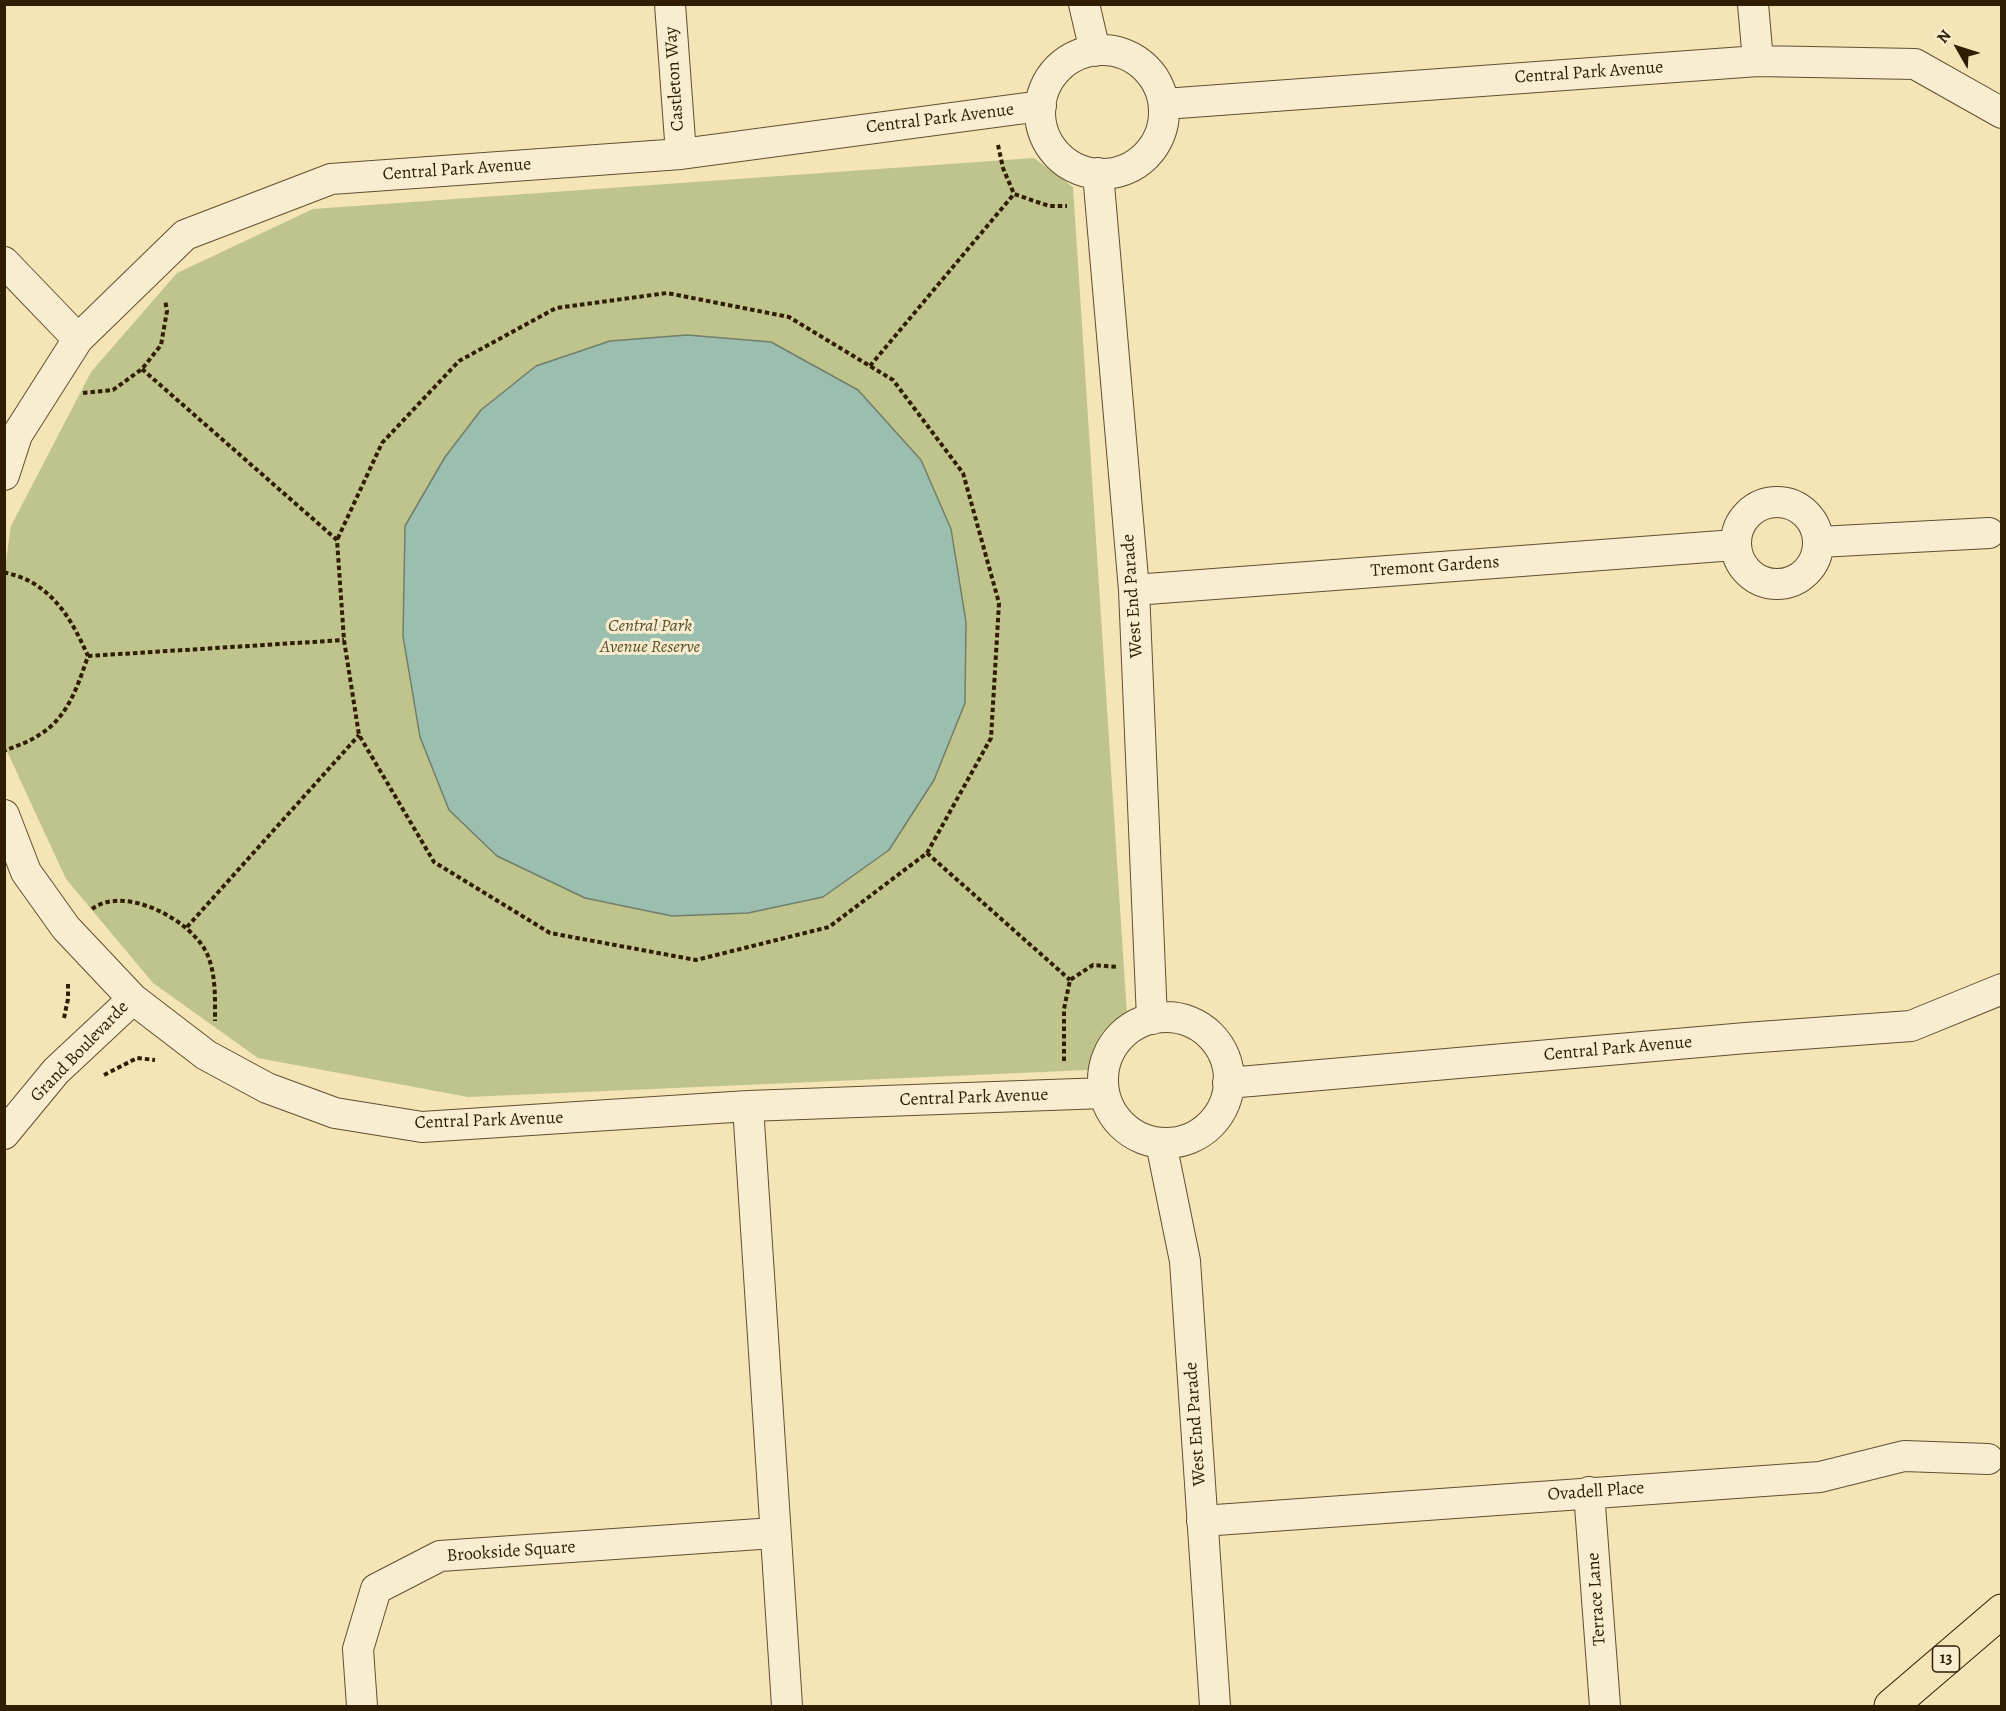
<!DOCTYPE html>
<style>
body{margin:0}
#map{position:relative;width:2006px;height:1711px;overflow:hidden;background:#f4e4b6;font-family:Alegreya,serif}
canvas{display:block}
.frame{position:absolute;inset:0;border:6px solid #301d02;pointer-events:none}
.north{position:absolute;left:1928px;top:18px;width:60px;height:60px;-webkit-text-stroke:4px #f8edd0;paint-order:stroke;rotate:309deg;font-size:16px;font-weight:700;line-height:24px;text-align:center;color:#301d02}
.north::after{content:'';display:block;margin:auto;width:21px;height:27px;background:#301d02;clip-path:polygon(50% 0,100% 100%,50% 72%,0 100%)}
</style>
<div id="map">
<canvas width="2006" height="1711"></canvas>
<div class="frame"></div>
<div class="north">N</div>
</div>
<script>
const c = document.querySelector('canvas').getContext('2d');
c.lineJoin = 'round';
function fillPath(path, color) {
  c.fillStyle = color;
  c.fill(path, 'evenodd');
}
function stroke(path, color, width, dash) {
  c.strokeStyle = color;
  c.lineWidth = width;
  c.lineCap = dash ? 'butt' : 'round';
  c.setLineDash(dash || []);
  c.stroke(path);
}
function write(font, color, halo, rows, align = 'center') {
  c.font = font + ' Alegreya,serif';
  c.lineWidth = 6;
  c.setLineDash([]);
  c.textBaseline = 'middle';
  c.strokeStyle = halo;
  c.fillStyle = color;
  for (const [text, x, y, turn = 0] of rows) {
    c.save();
    c.translate(x, y);
    c.rotate((+turn || 0) * Math.PI / 180);
    c.textAlign = isNaN(turn) ? turn : align;
    if (halo) c.strokeText(text, 0, 0);
    c.fillText(text, 0, 0);
    c.restore();
  }
}
fillPath(new Path2D(`
 M1034,158l39,29 54,828 -39,55 -620,27 -210,-39 -105,-75 -87,-104 -61,-132 -1,-173 7,-48 80,-154 86,-99 136,-64z`), '#bec48c');
const water = new Path2D(`
 M687,335l84,7 87,48 63,70 30,69 15,93 -1,81 -31,77 -45,70 -66,47 -75,16 -76,3 -87,-18 -88,-42 -48,-46 -29,-73 -17,-101 2,-110 40,-69 36,-47 55,-44 74,-25z`);
fillPath(water, '#9cbeaf');
stroke(water, '#717e6a', 1.5);
const street = new Path2D(`
 M670,4l11,150
 M1084,4l11,47
 M1753,4l5,57
 M1040 112a62 62 0 1 1 124 0a62 62 0 1 1-124 0Z
 M1164,104l594,-43 157,3 87,49
 M1098,173l36,417 18,429
 M4,262l74,77
 M4,475l13,-40 61,-96 107,-104 146,-56 350,-25 360,-48
 M1736 543a41 41 0 1 1 82 0a41 41 0 1 1-82 0Z
 M1819,542l170,-9
 M1134,590l601,-45
 M4,815l22,57 40,56 67,71 73,56 61,33 68,25 87,14 326,-21 356,-13
 M1103 1080a63 63 0 1 1 126 0a63 63 0 1 1-126 0Z
 M1228,1083l518,-45 165,-12 91,-37
 M748,1106l39,600
 M4,1134l52,-63 77,-72
 M1161,1143l24,118 30,445
 M1589,1492l16,214
 M1202,1521l618,-44 84,-21 84,3
 M362,1706l-4,-57 18,-60 64,-33 334,-23`);
const primary = new Path2D(`
 M1891,1706l111,-95`);
stroke(street, '#614f2f', 32);
stroke(primary, '#301d02', 35);
stroke(new Path2D(`
 M998,145l5,23 11,26 35,12h18
 M870,366l144,-172
 M142,369l195,171 7,100 15,95 75,127 116,71 146,27 133,-33 98,-74 64,-115 8,-135 -36,-130 -70,-93 -104,-63 -122,-24 -111,15 -97,53 -77,82 -45,97
 M83,393l30,-3 29,-21 19,-24 6,-34 -2,-11
 M4,572c9,3 19,5 27,10 29,16 44,45 57,74 -10,29 -20,62 -49,79 -10,7 -23,11 -35,16
 M88,656l256,-16
 M927,853l143,127
 M92,909c33,-25 102,12 116,47 8,20 7,44 7,65
 M187,927l172,-192
 M64,1018l4,-19v-18
 M1064,1061v-52l6,-29 23,-15 25,2
 M104,1075l33,-17 18,2`), '#301d02', 4, [4.5, 3]);
stroke(street, '#f8edd0', 30);
stroke(primary, '#f4e4b6', 33);
for (const [x, y, w] of [
 [1946,1659,27]
]) {
  const box = new Path2D();
  box.roundRect(x - w / 2, y - 13, w, 26, 4.5);
  c.fillStyle = '#f8edd0';
  c.fill(box);
  stroke(box, '#301d02', 1.5);
}
write('bold 16px', '#301d02', null, [
 ["13",1946,1659]
]);
write('18px', '#301d02', '#f8edd0', [
 ["Central Park Avenue",1589,73,-4],
 ["Castleton Way",675,79,-94],
 ["Central Park Avenue",940,119,-7],
 ["Central Park Avenue",457,170,-4],
 ["Tremont Gardens",1435,567,-4],
 ["West End Parade",1133,596,-94],
 ["Central Park Avenue",1618,1049,-5],
 ["Grand Boulevarde",80,1052,-46],
 ["Central Park Avenue",974,1098,-2],
 ["Central Park Avenue",489,1121,-2],
 ["West End Parade",1196,1424,-94],
 ["Ovadell Place",1596,1492,-4],
 ["Brookside Square",511,1552,-4],
 ["Terrace Lane",1597,1599,-94]
]);
write('italic 18px', '#5b4f2b', '#f8edd0', [
 ["Central Park",650,627],
 ["Avenue Reserve",650,648]
]);
</script>
